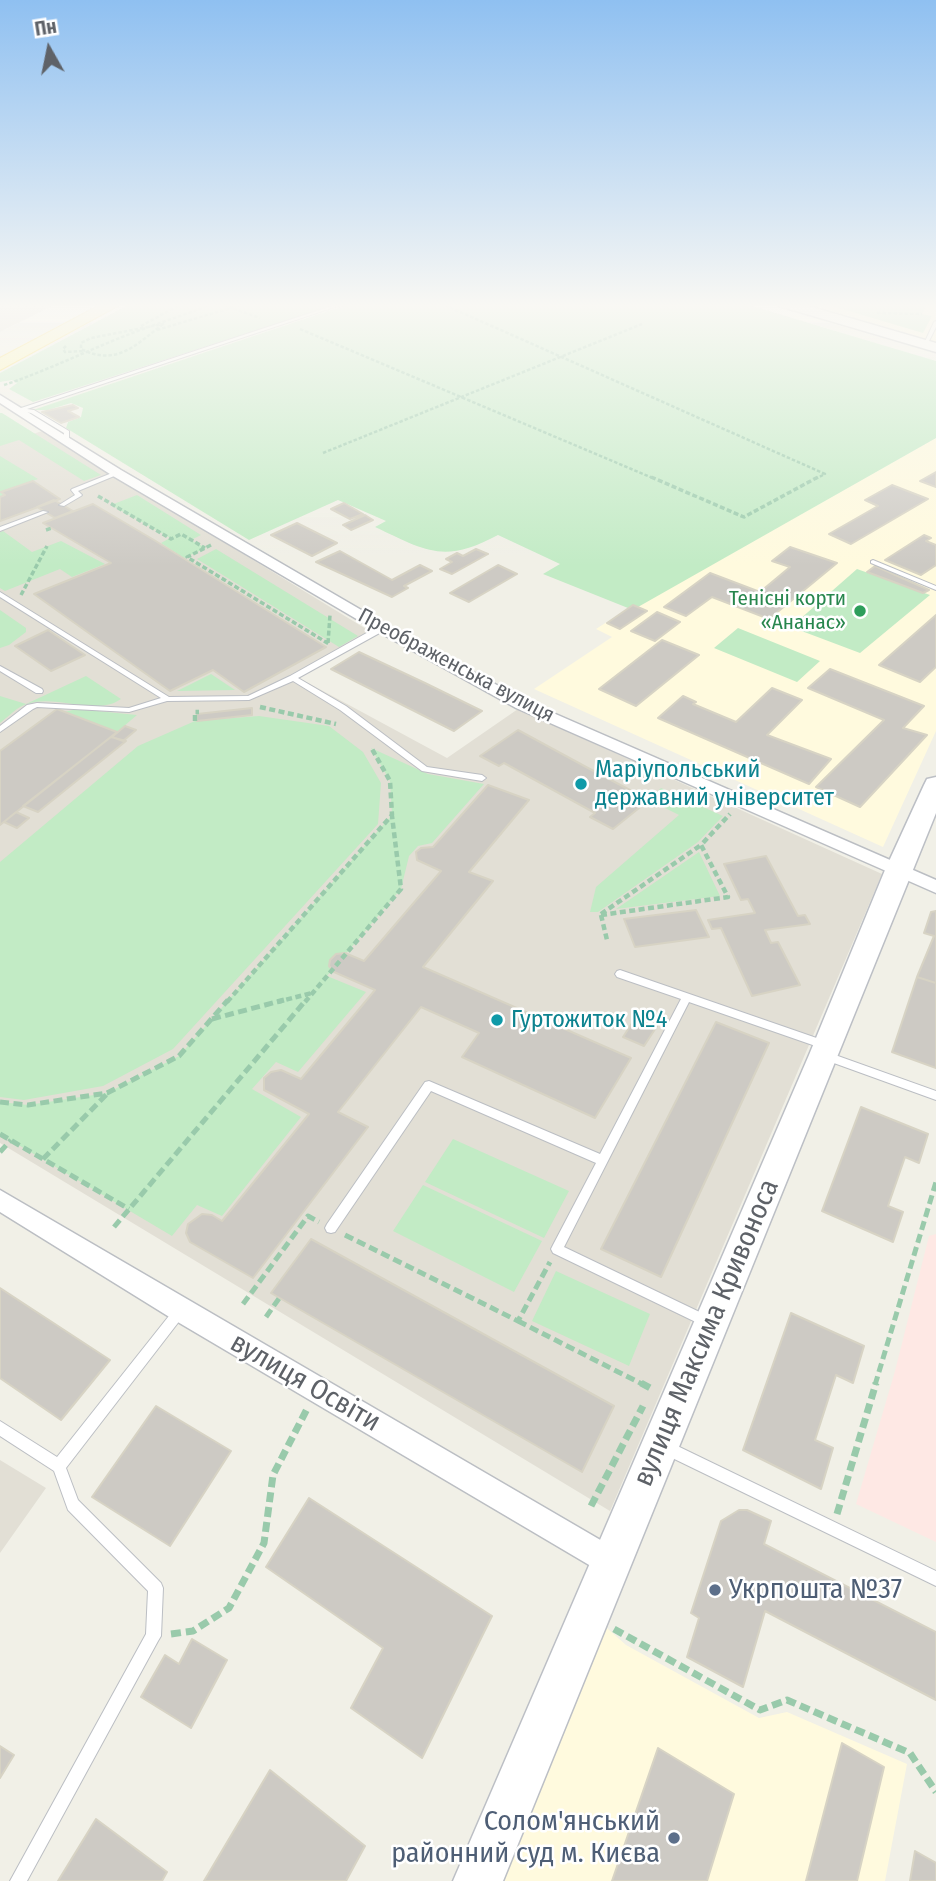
<!DOCTYPE html>
<meta charset="utf-8">
<style>
body{margin:0}
#map{position:relative;width:936px;height:1881px;overflow:hidden;background:#f1f0e7;font-family:"Fira Sans Condensed",sans-serif}
canvas{display:block}
.north{position:absolute;left:14px;top:14px;width:70px;height:70px;-webkit-text-stroke:5px #fff;paint-order:stroke;rotate:351deg;font-size:19px;font-weight:700;line-height:28px;text-align:center;color:#5e6268}
.north::after{content:'';display:block;margin:auto;width:24px;height:32px;background:#5e6268;clip-path:polygon(50% 0,100% 100%,50% 72%,0 100%)}
</style>
<div id="map">
<canvas width="936" height="1881"></canvas>
<div class="north">Пн</div>
</div>
<script>
const c = document.querySelector('canvas').getContext('2d');
c.lineJoin = 'round';
function fillPath(path, color) {
  c.fillStyle = color;
  c.fill(path, 'evenodd');
}
function stroke(path, color, width, dash) {
  c.strokeStyle = color;
  c.lineWidth = width;
  c.lineCap = dash ? 'butt' : 'round';
  c.setLineDash(dash || []);
  c.stroke(path);
}
function write(font, color, halo, rows, align = 'center') {
  c.font = font + ' "Fira Sans Condensed",sans-serif';
  c.lineWidth = 5;
  c.setLineDash([]);
  c.textBaseline = 'middle';
  c.strokeStyle = halo;
  c.fillStyle = color;
  for (const [text, x, y, turn = 0] of rows) {
    c.save();
    c.translate(x, y);
    c.rotate((+turn || 0) * Math.PI / 180);
    c.textAlign = isNaN(turn) ? turn : align;
    if (halo) c.strokeText(text, 0, 0);
    c.fillText(text, 0, 0);
    c.restore();
  }
}
fillPath(new Path2D(`
 M805,303h131v39z
 M936,438v293l-53,116 -349,-158 78,-52 -16,-8 37,-24 5,1z
 M599,1621l27,24 133,73 28,-6 120,52 -22,117h-383z`), '#fffade');
fillPath(new Path2D(`
 M0,303h58l-58,29z
 M42,431l334,204 -77,43 148,80 71,-49 364,165 -272,637 -610,-368v-698z
 M0,1460l46,28 -46,65z`), '#e2dfd5');
fillPath(new Path2D(`
 M936,1234v308l-80,-38 39,-133 34,-135z`), '#fee8e4');
fillPath(new Path2D(`
 M132,303h210l-309,99 -24,-13 8,-6 -5,-3 -12,2v-9z
 M352,303h390l194,58v77l-298,169 -5,-2 -5,3 -85,-34 17,-10 -62,-29c-54,29 -72,16 -123,-8l11,-6 -48,-21 -89,40 -183,-112 2,-6 13,-5 2,-9 -12,-5 -23,7h-15z
 M822,303h106l-6,11 10,2 -9,17z
 M0,413h2l99,62 -17,6 -65,-41 -19,6z
 M0,456l38,23 -36,13 3,3 -5,2z
 M137,495l64,40 -10,5 15,8 -22,10 -23,-15 9,-5 -59,-33z
 M3,531l29,21 29,-11 44,23 -33,13 -12,-8 -55,22 -5,-3v-56z
 M216,549l142,87 -19,11 -142,-88z
 M857,569l73,26 -70,58 -69,-26z
 M0,610l26,18v4l-17,13 -9,3z
 M738,628l82,33 -23,21 -83,-34z
 M211,674l24,16 -58,1z
 M86,676l35,23c-26,18 -63,-5 -94,5 -9,2 -19,13 -27,19v-27l26,8z
 M77,709l60,6 -20,17 -53,-20z
 M259,716l70,10 34,26 18,31 -3,41 -205,225 -70,37 -79,14 -24,-3v-235l138,-116 57,-25z
 M371,748l57,26 56,10 -52,59 -14,3 -9,10 -8,33 -74,87 39,16 -68,80 -22,-10 -24,27 49,28 -79,99 -25,-11 -25,31 -172,-102v-32l28,3 79,-12 72,-37 213,-241 -2,-34z
 M661,788l62,28 -25,26 -100,70h-8l6,-25 83,-72 -30,-15z
 M699,852l21,44 -104,13z
 M453,1139l116,52 -25,47 -119,-56z
 M423,1185l119,56 -28,51 -121,-61z
 M556,1271l94,43 -21,52 -97,-45z`), '#c2ebc5');
const building = new Path2D(`
 M73,405l5,3 -10,3 11,6 -18,6 -19,-11z
 M936,472v15l-16,-6z
 M33,481l27,18 -60,22v-24l5,-2 -4,-3z
 M892,485l36,14 -77,45 -22,-10 49,-28 -13,-6z
 M54,500l19,11 -18,7 -18,-11z
 M344,503l19,11 -13,5 -19,-10z
 M93,504l61,36 172,107 -82,45 -31,-22 -43,21 -136,-97 77,-31 -68,-40z
 M365,515l8,5 -22,10 -8,-5z
 M297,523l40,20 -25,13 -41,-21z
 M924,535l7,3 -5,3 10,4v20l-15,10 -36,-15z
 M790,547l47,16 -68,56 -57,-22 -26,19 -22,-9 46,-34 50,19 30,-25 -18,-6z
 M476,549l12,5 -36,20 -12,-5 12,-7 -6,-3 11,-6 6,3z
 M340,551l52,29 28,-15 12,6 -28,15 4,2 -16,9 -76,-35z
 M498,565l19,9 -48,28 -19,-9z
 M875,566l54,24 -6,3 -56,-21z
 M633,605l14,6 -27,18 -13,-6z
 M657,612l23,10 -25,19 -24,-10z
 M936,615v52l-16,15 -41,-17z
 M48,630l37,25 -34,16 -36,-25z
 M662,640l37,15 -63,51 -37,-17z
 M359,652l66,31 57,28 -28,20 -123,-62z
 M830,669l94,37 -21,22 24,7 -67,72 -44,-20 68,-67 -76,-32z
 M772,688l30,12 -35,35 64,24 -22,25 -151,-66 25,-22 13,6 -3,2 43,18z
 M252,708v7l-55,6v-7z
 M57,709l60,23 -117,93v-74z
 M125,726l11,4 -13,11 -11,-4z
 M518,730l70,38 61,32 -36,29 -23,-12 5,-4 -91,-50 -5,3 -19,-10z
 M111,737l15,4 -88,71 -15,-6z
 M488,785l41,15 -60,72 24,9 -70,86 208,91 -36,60 -133,-61 17,-24 -58,-26 -83,105 30,15 -115,151 -63,-36 -4,-9 2,-9 14,-10 10,1 10,6 87,-107 -45,-24v-12l7,-6 10,-2 20,9 74,-89 -41,-18 -5,-6 1,-6 6,-6 9,-1 19,8 77,-90 -24,-11 -1,-8 5,-4 12,-1z
 M16,812l13,6 -12,10 -13,-6z
 M766,856l32,60 7,-1 5,9 -45,6 6,13 7,-1 22,43 -48,11 -31,-68 -9,1 -4,-9 47,-7 -7,-14 -7,1 -17,-36z
 M696,910l13,27 -74,10 -11,-28z
 M936,911v72l-19,-6 17,-41 -10,-3 7,-21z
 M917,977l19,6v85l-44,-16z
 M642,1008l21,9 -19,29 -21,-9z
 M716,1022l53,21 -108,234 -60,-28z
 M861,1107l67,27 -9,29 -14,-6 -17,49 15,6 -10,30 -71,-31z
 M311,1239l303,167 -32,66 -311,-179z
 M0,1288l110,72 -49,60 -61,-42z
 M791,1313l73,33 -11,37 -17,-8 -21,65 18,8 -12,41 -78,-39z
 M156,1406l75,45 -61,95 -78,-49z
 M309,1498l183,118 -70,142 -71,-50 32,-60 -117,-81z
 M739,1510h8l24,11 -7,23 172,88v68l-171,-89 -22,76 -56,-30 12,-39 -8,-5 30,-92z
 M192,1639l35,21 -36,68 -50,-31 24,-42 14,9z
 M842,1743l42,24 -27,114h-51z
 M0,1746l14,9 -14,23z
 M658,1748l76,46 -27,87h-95z
 M270,1770l95,76 -19,35h-142z
 M96,1819l71,53 -5,9h-104z
 M915,1851l21,12v18h-26z`);
fillPath(building, '#cdcac4');
stroke(building, '#d7d3c4', 2);
const lane = new Path2D(`
 M341,303h6l-320,106 7,1 35,21v11l-5,-1v-8l-33,-20 -16,-3z
 M936,321v6l-9,18 -4,1 11,-24z
 M117,471l2,1v2l-41,17 4,4 -1,1 -17,10 -5,-1 16,-10 -4,-5 1,-1z
 M43,511l5,1 -48,19v-4z
 M873,560l63,26v4l-65,-27v-2z
 M0,592l169,105 79,-1 42,-20 89,-50h6v4l-87,48 48,28 81,61 55,8 4,3 -4,3 -60,-10 -82,-61 -47,-29 -44,19 -82,1 -38,11 -92,-5 -4,2 -33,23v-6l27,-21 10,-2 92,5 32,-10 -161,-101z
 M0,666l42,23 1,2 -1,2h-6l-36,-22z
 M620,970l211,73 1,3 -1,3 -4,1 -138,-48 -125,245 148,71 2,4 -2,4 -4,2 -4,-2 -151,-73 -2,-4 2,-4 43,-82 -165,-72 -96,141 -4,1 -4,-1 -2,-4 2,-4 98,-142 4,-1 171,73 81,-155 -64,-22 -2,-3 2,-3z
 M824,1051l112,40v9l-116,-42 -1,-3 1,-3z
 M180,1305l4,2 2,4 -2,4 -118,153 12,32 83,83 2,5 -2,48 -3,5 -131,240h-17l136,-247 2,-43 -80,-81 -14,-39 -54,-35v-15l57,36 119,-150z
 M667,1441l269,130v15l-274,-133 -2,-5 2,-5z`);
const street = new Path2D(`
 M0,395l121,75 266,155 141,77 408,178v13l-420,-185 -139,-77 -264,-155 -113,-73z
 M0,1190l621,362 4,10 -4,10 -10,4 -10,-4 -430,-254 -171,-106z`);
const secondary = new Path2D(`
 M777,303h21l138,40v9l-157,-46z
 M936,777v36l-433,1068h-50l356,-826 76,-185 39,-85 3,-6z`);
const primary = new Path2D(`
 M104,303h19l-123,67v-12z`);
stroke(lane, '#bbbec3', 2);
stroke(street, '#bbbec3', 3);
stroke(secondary, '#bcbfc5', 3);
stroke(primary, '#fedd54', 2);
stroke(new Path2D(`
 M218,303l42,15
 M440,303l385,171 -10,5
 M877,313l45,1
 M163,324c-26,20 -46,43 -82,25v-6l10,-5z
 M141,326l42,-23
 M300,329l355,150
 M157,330l90,-27
 M66,346l-3,3 2,3 18,-1
 M4,385c48,-16 92,-39 139,-56 24,-9 48,-16 71,-26
 M323,453l319,-129`), '#99caab', 2.5, [3.5, 2]);
stroke(new Path2D(`
 M651,477l93,40 74,-40
 M98,496l73,43 10,-5 24,14
 M46,530l6,-2
 M211,545l-24,12 142,87
 M21,595l26,-49
 M328,643l2,-28`), '#99caab', 3.5, [5, 2.5]);
stroke(new Path2D(`
 M260,707l76,17
 M195,721v-9h4
 M601,914l100,-69
 M601,915l127,-18 -27,-52 29,-31
 M601,915l6,25
 M227,1002l165,-187 -2,-34 -18,-32
 M277,1002l35,-9
 M305,1002l96,-113 -9,-73`), '#99caab', 4.5, [6, 3.5]);
stroke(new Path2D(`
 M212,1019l72,-19
 M0,1102l28,3 79,-12 72,-37 49,-56
 M0,1134l129,75
 M0,1152l11,-12
 M43,1159l64,-65
 M114,1227l192,-227
 M345,1235l173,86 32,-59
 M243,1304l65,-88 11,6
 M266,1317l14,-20
 M518,1321l126,64
 M875,1385l61,-203`), '#99caab', 5, [9, 4.5]);
stroke(new Path2D(`
 M641,1383l11,6
 M591,1506l52,-100
 M837,1514l39,-131
 M614,1629l146,81 27,-10 123,53 26,39
 M171,1634l22,-3 36,-23 35,-65 9,-68 34,-66`), '#99caab', 7, [10, 5]);
fillPath(lane, '#fff');
fillPath(street, '#fff');
fillPath(secondary, '#fff');
fillPath(primary, '#fff9ae');
const sky = c.createLinearGradient(0, 0, 0, 566);
sky.addColorStop(0, '#8fc0f1');
sky.addColorStop(0.54, '#f9f8f4');
sky.addColorStop(1, '#f9f8f400');
c.fillStyle = sky;
c.fillRect(0, 0, 936, 566);
for (const [x, y, r, color] of [
 [860,611,7,"#2e9e5b"],
 [581,784,7,"#0f9aa8"],
 [497,1020,7,"#0f9aa8"],
 [715,1590,7,"#5c6f8a"],
 [674,1838,7,"#5c6f8a"]
]) {
  const dot = new Path2D();
  dot.arc(x, y, r, 0, 2 * Math.PI);
  c.fillStyle = color;
  c.fill(dot);
  stroke(dot, '#fff', 2.5);
}
write('21px', '#27864d', '#fff', [
 ["Тенісні корти",846,599],
 ["«Ананас»",846,623]
], 'right');
write('21px', '#5e6268', '#fff', [
 ["Преображенська вулиця",456,666,28]
]);
write('24px', '#0d838f', '#fff', [
 ["Маріупольський",595,770],
 ["державний університет",595,798],
 ["Гуртожиток №4",511,1020]
], 'left');
write('28px', '#5e6268', '#fff', [
 ["вулиця Максима Кривоноса",707,1333,-67],
 ["вулиця Освіти",305,1383,30]
]);
write('28px', '#4e5e75', '#fff', [
 ["Укрпошта №37",729,1590],
 ["Солом'янський",660,1822,"right"],
 ["районний суд м. Києва",660,1854,"right"]
], 'left');
</script>
